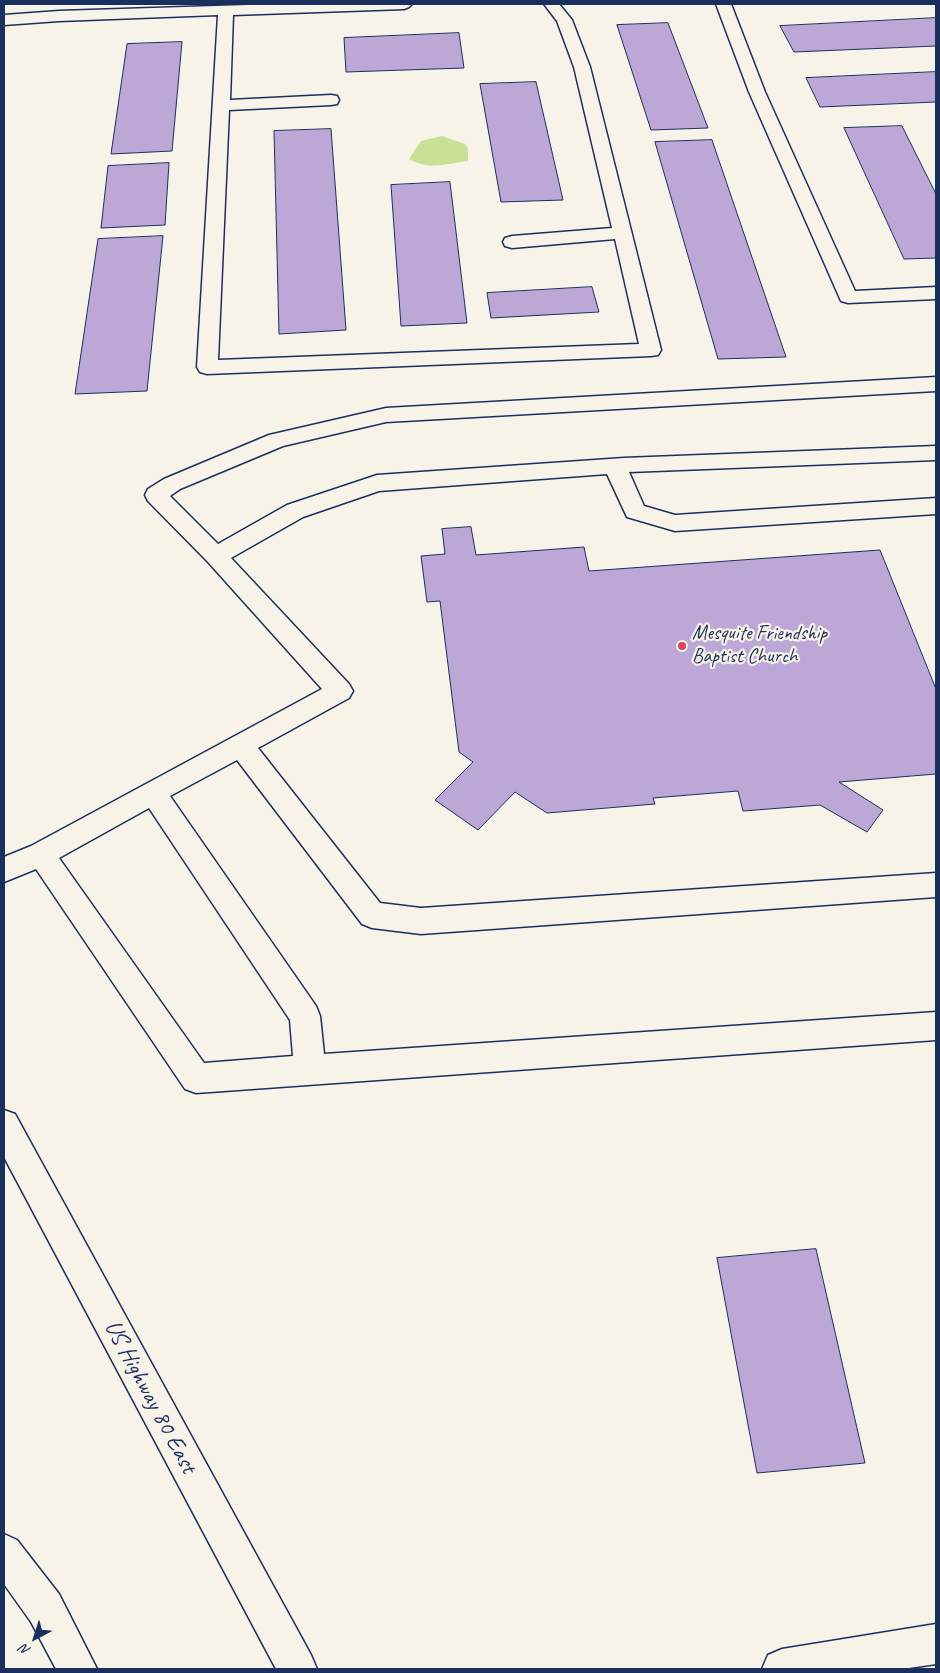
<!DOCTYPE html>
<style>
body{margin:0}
#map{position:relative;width:940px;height:1673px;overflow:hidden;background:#f7f3e8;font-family:Caveat,sans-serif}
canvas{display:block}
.frame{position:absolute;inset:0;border:5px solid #1b2f5e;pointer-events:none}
.north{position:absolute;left:10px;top:1613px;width:50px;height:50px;-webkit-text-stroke:4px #f7f3e8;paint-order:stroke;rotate:220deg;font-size:14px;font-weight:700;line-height:20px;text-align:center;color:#1b2f5e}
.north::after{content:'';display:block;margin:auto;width:18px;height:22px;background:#1b2f5e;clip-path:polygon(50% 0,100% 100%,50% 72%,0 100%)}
</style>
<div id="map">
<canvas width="940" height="1673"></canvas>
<div class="frame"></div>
<div class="north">N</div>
</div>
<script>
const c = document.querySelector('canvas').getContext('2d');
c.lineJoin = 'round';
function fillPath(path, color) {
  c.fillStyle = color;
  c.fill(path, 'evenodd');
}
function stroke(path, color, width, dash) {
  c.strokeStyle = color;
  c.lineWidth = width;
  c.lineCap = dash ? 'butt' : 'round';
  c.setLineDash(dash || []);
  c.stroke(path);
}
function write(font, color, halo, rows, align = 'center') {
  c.font = font + ' Caveat,sans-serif';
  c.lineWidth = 4.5;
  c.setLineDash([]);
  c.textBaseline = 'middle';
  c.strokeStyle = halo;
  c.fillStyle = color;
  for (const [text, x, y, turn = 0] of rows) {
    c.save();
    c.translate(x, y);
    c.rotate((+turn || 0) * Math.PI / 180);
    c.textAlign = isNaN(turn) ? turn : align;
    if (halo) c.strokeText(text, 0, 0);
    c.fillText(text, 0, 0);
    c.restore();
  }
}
fillPath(new Path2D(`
 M442,136l23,8 3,5v12c-20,2 -39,10 -59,-2l12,-18z`), '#c9e196');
const building = new Path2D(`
 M936,18v28l-142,6 -14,-26z
 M668,23l40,105 -57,2 -34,-105z
 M459,33l5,35 -118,4 -2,-34z
 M182,42l-10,109 -61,3 16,-110z
 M936,72v30l-116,5 -14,-29z
 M536,82l27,118 -62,2 -21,-118z
 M902,126l34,68v64l-32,1 -60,-131z
 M331,129l15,201 -67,4 -5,-203z
 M712,140l74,217 -68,2 -63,-217z
 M169,163l-4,62 -64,3 7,-62z
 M450,182l17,141 -66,3 -10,-141z
 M163,236l-16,155 -72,3 23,-155z
 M592,287l7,25 -108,6 -4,-25z
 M471,527l5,28 108,-8 5,24 291,-21 56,139v85l-97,8 44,28 -16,22 -47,-27 -77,6 -5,-20 -85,7 2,6 -108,9 -32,-21 -37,38 -43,-30 38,-38 -14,-10 -19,-151 -13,1 -6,-46 24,-2 -3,-25z
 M816,1249l49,214 -108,10 -40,-215z`);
fillPath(building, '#bca7d6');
stroke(building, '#1b2f5e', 1);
const minor = new Path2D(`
 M279,4h133l-3,3 -5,2 -171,6 -3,85 101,-5 6,1 2,4 -2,4 -6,1 -102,5 -11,250 421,-16 -24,-105 -103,9 -7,-2 -2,-4 2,-4 7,-2 100,-8 -38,-161 -17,-46 -13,-17h15l13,16 18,47 71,283 -3,5 -7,1 -444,18 -7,-2 -3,-5 21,-352 -159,6 -55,4v-10l55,-4z
 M716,4h15l34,88 90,199 81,-4v12l-88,4 -7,-2 -92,-209z
 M936,377v14l-550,31 -103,24 -103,43 -10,7 48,48 69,-39 90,-30 247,-17 312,-12v14l-307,12 15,34 31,9 261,-17v16l-261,17 -48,-14 -20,-43 -228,17 -76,26 -72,41 118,126 4,7 -4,7 -91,50 122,155 41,5 515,-35v24l-515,37 -49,-6 -10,-4 -125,-164 -67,36 146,210 4,10 4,38 612,-42v28l-740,53 -11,-4 -149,-220 -32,13v-25l27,-11 291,-157 -114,-127 -60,-61 -3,-6 3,-6 16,-10 105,-44 117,-27zM149,808l141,212 3,36 -89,7 -145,-205z
 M936,1624v40l-34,5h-140l6,-14 14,-6z`);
const major = new Path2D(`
 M4,1110l11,4 296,541 6,14h-41l-272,-512z`);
const highway = new Path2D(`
 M4,1534l13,6 42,54 38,75h-41l-25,-47 -27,-38z`);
stroke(minor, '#1b2f5e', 3);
stroke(major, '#1b2f5e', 3);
stroke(highway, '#1b2f5e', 3);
fillPath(minor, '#f7f3e8');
fillPath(major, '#f7f3e8');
fillPath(highway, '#f7f3e8');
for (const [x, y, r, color] of [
 [682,646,5,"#d1495b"]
]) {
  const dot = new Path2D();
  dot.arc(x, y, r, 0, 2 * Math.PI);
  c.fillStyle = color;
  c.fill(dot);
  stroke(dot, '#f7f3e8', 2);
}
write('20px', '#1b2f5e', '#f7f3e8', [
 ["Mesquite Friendship",692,634],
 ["Baptist Church",692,657]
], 'left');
write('24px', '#1b2f5e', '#f7f3e8', [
 ["US Highway 80 East",150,1397,62]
]);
</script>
